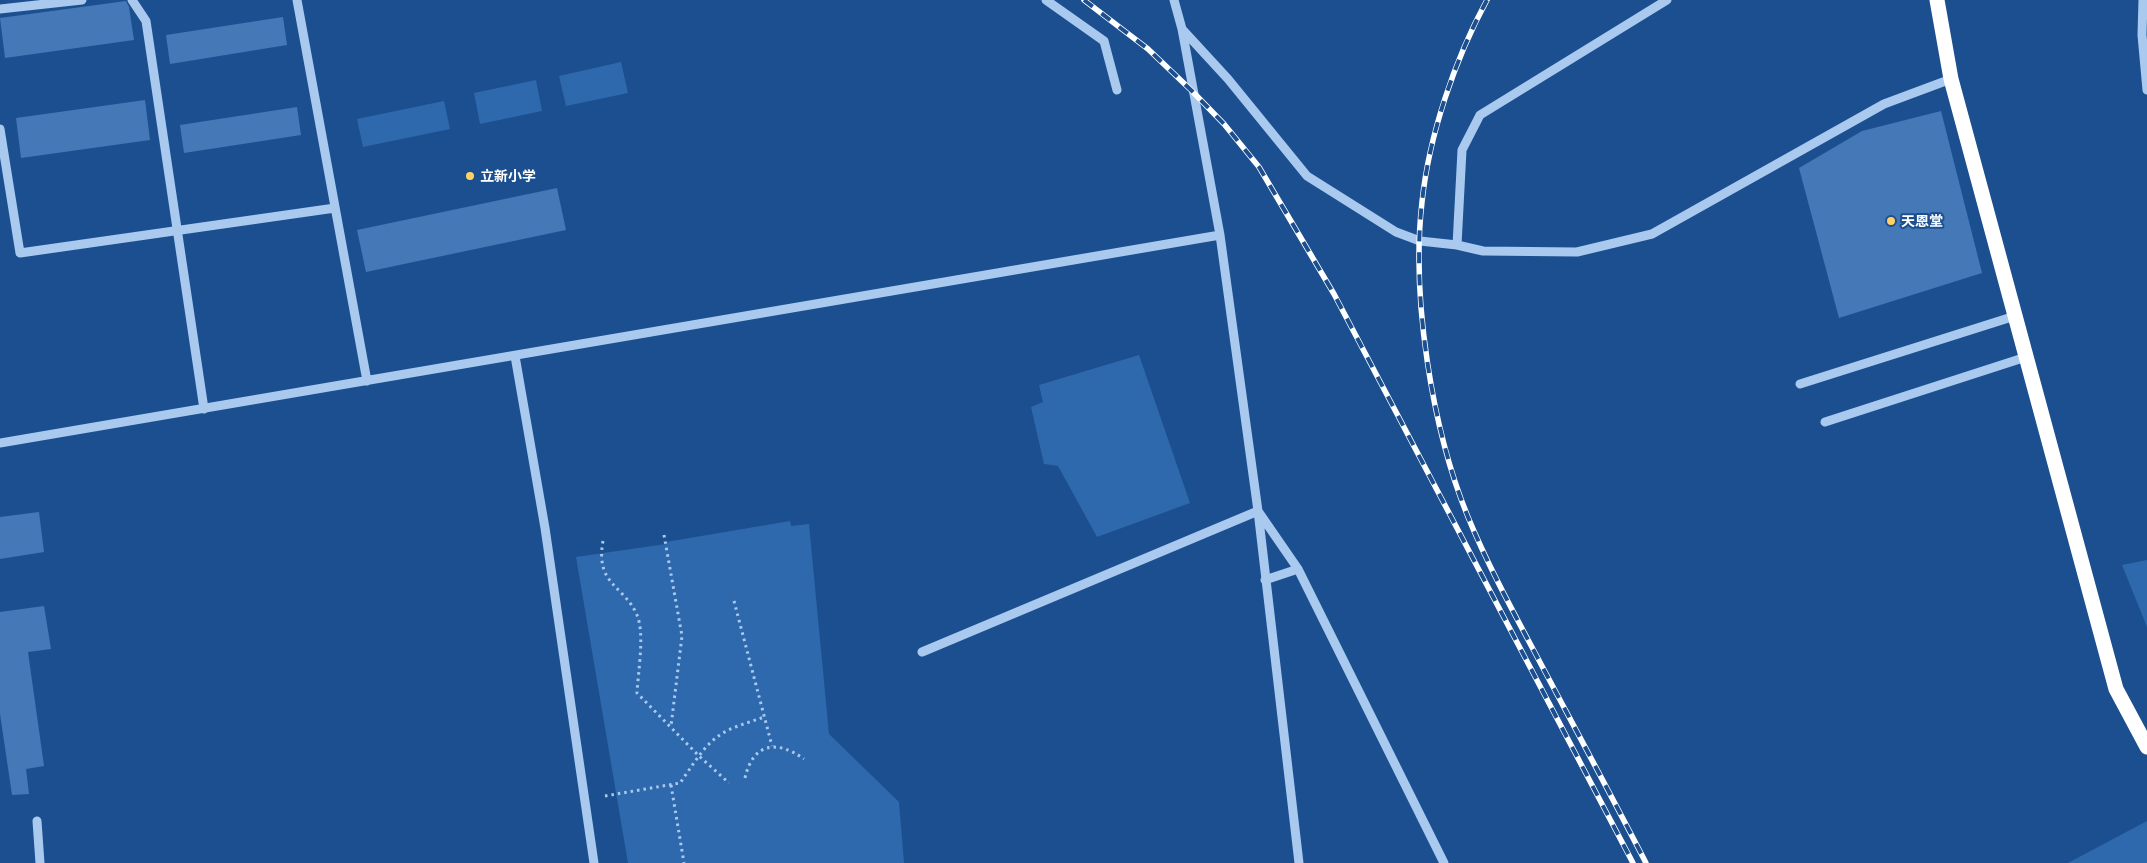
<!DOCTYPE html>
<meta charset="utf-8">
<style>
body{margin:0}
canvas{display:block;background:#1b4f8f}
</style>
<canvas width="2147" height="863"></canvas>
<script>
const c = document.querySelector('canvas').getContext('2d');
c.lineJoin = 'round';
function fillPath(path, color) {
  c.fillStyle = color;
  c.fill(path, 'evenodd');
}
function stroke(path, color, width, dash) {
  c.strokeStyle = color;
  c.lineWidth = width;
  c.lineCap = dash ? 'butt' : 'round';
  c.setLineDash(dash || []);
  c.stroke(path);
}
function write(font, color, halo, rows, align = 'center') {
  c.font = font + ' Lato,"Noto Sans SC",sans-serif';
  c.lineWidth = 4;
  c.setLineDash([]);
  c.textBaseline = 'middle';
  c.strokeStyle = halo;
  c.fillStyle = color;
  for (const [text, x, y, turn = 0] of rows) {
    c.save();
    c.translate(x, y);
    c.rotate((+turn || 0) * Math.PI / 180);
    c.textAlign = isNaN(turn) ? turn : align;
    if (halo) c.strokeText(text, 0, 0);
    c.fillText(text, 0, 0);
    c.restore();
  }
}
fillPath(new Path2D(`
 M621,62l7,31 -62,13 -7,-30z
 M536,80l6,31 -62,13 -6,-31z
 M444,101l6,28 -87,18 -6,-28z
 M1139,355l51,148 -93,34 -39,-71 -14,-2 -13,-57 12,-5 -4,-17z
 M790,521l1,5 18,-2 20,210 70,68 5,61h-276l-52,-306 90,-13v-2z
 M2147,560v67l-25,-62z
 M2147,821v42h-79z`), '#2e69ad');
fillPath(new Path2D(`
 M126,1l3,6 5,33 -129,18 -5,-40z
 M283,17l4,28 -117,19 -4,-29z
 M145,100l5,40 -129,18 -5,-40z
 M297,107l4,28 -117,18 -4,-28z
 M1941,111l41,162 -143,45 -40,-150 63,-37z
 M557,188l9,42 -200,42 -9,-42z
 M39,512l5,40 -44,7v-42z
 M44,606l7,43 -23,3 16,114 -18,3 3,25 -17,1 -12,-81v-102z`), '#4478b7');
stroke(new Path2D(`
 M664,535l18,101 -11,90
 M603,541c-8,44 21,44 34,74 8,19 1,57 0,78l62,63 30,27
 M734,601l38,145
 M745,778c8,-36 33,-38 59,-19
 M671,785l13,78
 M605,796l75,-13c11,-15 22,-35 37,-46 13,-10 31,-14 47,-20`), '#a9c9ee', 3, [2.5, 4]);
stroke(new Path2D(`
 M132,0l14,21 58,388
 M297,0l70,381
 M1046,0l58,41 13,49
 M1174,0l8,29 46,50 79,97 89,56 24,9 37,4 26,6 94,1 75,-18 232,-130 67,-25
 M2143,0l-1,35 5,55
 M0,9l82,-9
 M1182,29l38,206 38,276 41,352
 M0,129l20,124 315,-45
 M1457,245l5,-95 18,-35 187,-115
 M515,356l30,172 49,335
 M1800,384l215,-68
 M1825,422l201,-65
 M0,443l1220,-208
 M1265,580l33,-11
 M922,652l336,-141 40,58 146,294
 M37,821l3,42`), '#a9c9ee', 9);
stroke(new Path2D(`
 M1937,0l14,79 165,610 31,58`), '#fff', 15);
const rail = new Path2D(`
 M1084,0l64,49 44,42 32,33 35,43 75,127 299,569
 M1487,0c-32,59 -58,135 -65,202 -11,95 10,227 46,315 21,51 48,100 74,149 35,66 70,131 104,197`);
stroke(rail, '#fff', 5.5);
stroke(rail, '#1b4f8f', 4, [11]);
for (const [x, y, r, color] of [
 [470,176,5,"#ffd166"],
 [1891,221,5,"#ffd166"]
]) {
  const dot = new Path2D();
  dot.arc(x, y, r, 0, 2 * Math.PI);
  c.fillStyle = color;
  c.fill(dot);
  stroke(dot, '#1b4f8f', 2);
}
write('bold 14px', '#fff', '#1b4f8f', [
 ["立新小学",480,176],
 ["天恩堂",1901,221]
], 'left');
</script>
